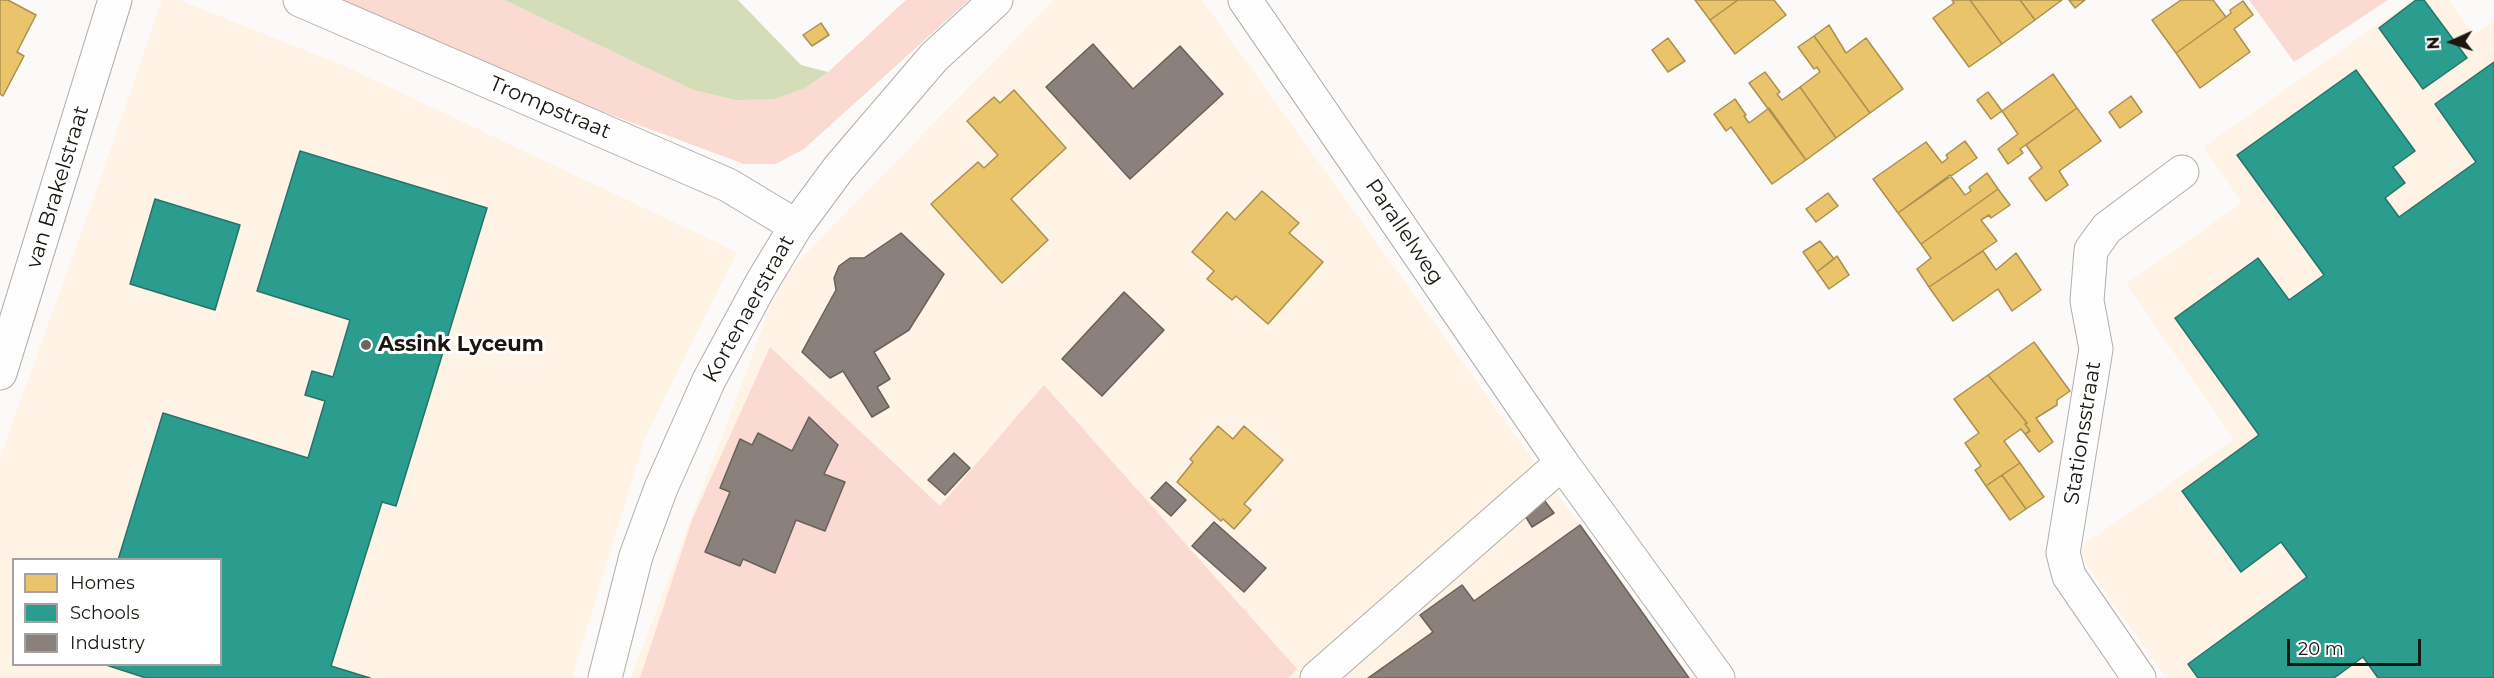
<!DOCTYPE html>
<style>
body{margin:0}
#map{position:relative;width:2494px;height:678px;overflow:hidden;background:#fcfaf8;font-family:Montserrat,sans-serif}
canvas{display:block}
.legend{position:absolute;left:12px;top:558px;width:210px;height:108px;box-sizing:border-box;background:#fff;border:2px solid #a3a29f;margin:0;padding:8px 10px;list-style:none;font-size:18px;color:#1a1610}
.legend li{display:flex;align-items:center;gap:12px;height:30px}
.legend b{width:30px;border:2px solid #a3a29f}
.north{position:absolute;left:2422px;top:12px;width:60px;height:60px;-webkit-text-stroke:4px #fff;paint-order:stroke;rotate:267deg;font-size:16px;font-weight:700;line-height:24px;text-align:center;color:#1a1610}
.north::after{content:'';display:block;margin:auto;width:21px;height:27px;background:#1a1610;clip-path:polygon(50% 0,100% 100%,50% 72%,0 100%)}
.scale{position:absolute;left:2287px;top:639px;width:134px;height:27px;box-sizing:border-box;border:3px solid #1a1610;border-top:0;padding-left:8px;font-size:18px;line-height:21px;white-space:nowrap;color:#1a1610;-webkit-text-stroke:4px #fff;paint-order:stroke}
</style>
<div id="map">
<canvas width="2494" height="678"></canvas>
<ul class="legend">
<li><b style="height:16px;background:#e9c46a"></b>Homes</li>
<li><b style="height:16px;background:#2a9d8f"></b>Schools</li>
<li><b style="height:16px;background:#8a817c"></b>Industry</li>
</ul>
<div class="north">N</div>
<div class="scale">20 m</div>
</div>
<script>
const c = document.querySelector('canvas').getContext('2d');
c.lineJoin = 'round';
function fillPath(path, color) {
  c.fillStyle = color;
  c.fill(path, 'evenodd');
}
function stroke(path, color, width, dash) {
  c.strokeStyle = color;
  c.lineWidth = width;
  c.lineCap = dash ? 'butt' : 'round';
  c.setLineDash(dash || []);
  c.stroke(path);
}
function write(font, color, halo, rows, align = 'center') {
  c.font = font + ' Montserrat,sans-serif';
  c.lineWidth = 6;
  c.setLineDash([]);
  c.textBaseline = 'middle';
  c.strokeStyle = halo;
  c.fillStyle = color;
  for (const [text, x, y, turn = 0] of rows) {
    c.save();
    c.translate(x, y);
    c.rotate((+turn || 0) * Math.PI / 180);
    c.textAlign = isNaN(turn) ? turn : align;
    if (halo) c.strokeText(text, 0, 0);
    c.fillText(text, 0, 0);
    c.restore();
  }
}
fillPath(new Path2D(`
 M162,0h17l168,67 390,185 -92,186 -73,240h-572v-221l86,-237zM14,560h206v104h-206z
 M1054,0h148l488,678h-1059l150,-399z
 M2412,0h37l24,35 21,-15v658h-328l-90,-128 158,-111 -108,-155 116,-81 -38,-56z`), '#fef3e5');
fillPath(new Path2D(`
 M337,0h167l189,90 42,10 72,-13 21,-15 78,-72h63l-165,149 -28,15h-32l-151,-56z
 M2249,0h139l-94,62z
 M770,347l170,159 104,-121 253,284 -9,9h-648l52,-158z`), '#fadad1');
fillPath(new Path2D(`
 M504,0h234l63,65 27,7 -21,15 -32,12 -40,1 -42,-10z`), '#d4ddb7');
const homes = new Path2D(`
 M0,0h8l28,15 -19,37 7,4 -21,40 -3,-2z
 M1695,0h43l-28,20z
 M1738,0h36l12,15 -51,39 -25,-34z
 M1952,0h18l32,44 -33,23 -36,-49 21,-15z
 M1970,0h50l15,20 -33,24z
 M2020,0h42l-27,20z
 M2069,0h16l-10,8z
 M2181,0h32l13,17 -50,36 -24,-33z
 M2243,1l10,14 -19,14 16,23 -50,36 -24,-35 50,-36 5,-4 -1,-3z
 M821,23l8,12 -17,11 -9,-11z
 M1829,25l17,28 20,-15 37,51 -33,24 -56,-77z
 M1814,36l56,77 -34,25 -36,-51 20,-15 -3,-5 -3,2 -16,-22z
 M1668,38l17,23 -17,11 -16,-22z
 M1765,72l15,20 -3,2 5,6 18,-13 36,51 -30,22 -57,-77z
 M2053,74l24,34 -57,41 3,4 -15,11 -10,-15 20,-15 -16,-23z
 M1014,90l52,58 -55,51 37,41 -46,43 -71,-79 47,-42 6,6 14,-13 -31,-34 27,-24 6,6z
 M1988,92l14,19 -11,8 -14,-19z
 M2131,96l11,16 -22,16 -11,-16z
 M1735,99l11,16 -2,1 5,7 20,-15 37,52 -34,24 -41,-57 -5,4 -12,-17z
 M2077,108l24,33 -42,30 9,14 -22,16 -17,-23 13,-10 -16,-23z
 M1965,141l12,17 -79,55 -25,-34 53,-37 16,21 6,-5 -2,-3z
 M1987,173l11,16 -77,55 -23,-31 52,-38 15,20 6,-4 -2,-4z
 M1998,189l12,16 -19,13 -2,-3 -8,5 16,21 -68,46 -12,-18 14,-11 -10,-14z
 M1262,191l37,32 -10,10 34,29 -55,62 -32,-28 -4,4 -25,-21 7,-8 -22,-19 35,-40 8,8z
 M1828,193l10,13 -22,16 -10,-13z
 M1820,241l14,18 -17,13 -14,-20z
 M1983,251l13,19 20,-17 25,37 -29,21 -14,-22 -45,32 -24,-34z
 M1837,256l12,19 -20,14 -12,-17z
 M2034,342l36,49 -13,9v5l-21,13 17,24 -14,10 -14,-18 5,-3 -5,-7 2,-1 -39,-48z
 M1988,375l39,48 -2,1 5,7 -5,3 -4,-5 -17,12 16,22 -34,23 -11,-16 6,-4 -16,-23 14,-10 -25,-34z
 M1218,426l15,13 11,-13 39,34 -39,44 7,6 -17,19 -11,-10 -2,2 -44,-39 16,-20 -3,-3z
 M2020,463l24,34 -18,12 -24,-34z
 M2002,475l24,34 -16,11 -24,-34z`);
fillPath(homes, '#e9c46a');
stroke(homes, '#ab904f', 1.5);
const schools = new Path2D(`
 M2416,0h8l43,58 -44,31 -44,-61z
 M2494,62v616h-116l-15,-21 -29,21h-136l-10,-14 119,-87 -26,-35 -40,30 -59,-81 77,-56 -84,-117 83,-60 31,42 35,-25 -87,-120 119,-85 59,81 -22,16 12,16 -20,15 14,19 77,-55 -41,-58z
 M300,151l187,57 -91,298 -14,-4 -51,164 39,12h-224l-43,-14h117v-104h-102l45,-147 145,45 17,-57 -20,-6 7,-24 21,6 17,-57 -93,-29z
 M155,199l85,26 -25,85 -85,-26z`);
fillPath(schools, '#2a9d8f');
stroke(schools, '#257469', 1.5);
const industry = new Path2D(`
 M1093,44l40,45 47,-43 43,48 -93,85 -84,-92z
 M901,233l43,41 -35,56 -35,22 16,27 -13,8 12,20 -17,10 -29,-46 -13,7 -28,-26 34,-62 -2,-12 5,-12 11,-8h14z
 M1124,292l40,38 -62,66 -40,-37z
 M809,417l29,28 -14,29 21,8 -20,49 -29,-11 -21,53 -32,-14 -3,7 -35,-14 25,-60 -10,-4 20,-49 12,6 6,-12 34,18z
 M954,453l16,15 -25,27 -17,-15z
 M1166,482l20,18 -15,16 -20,-18z
 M1544,500l10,13 -22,14 -8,-13z
 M1214,522l52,46 -22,24 -52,-46z
 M1580,525l109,153h-321l65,-46 -13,-17 42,-30 12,16z`);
fillPath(industry, '#8a817c');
stroke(industry, '#68615c', 1.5);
const minor = new Path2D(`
 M300,0l428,185 68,41
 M1245,0l317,463 156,215
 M0,373l115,-373
 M605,678l31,-122 25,-68 48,-108 52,-96 35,-58 43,-58 95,-111 62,-57
 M1317,678l245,-215
 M2139,678l-70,-102 -6,-23 33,-204 -9,-48 4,-51 16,-22 75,-56`);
stroke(minor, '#b1aeaa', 35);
stroke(minor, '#fffefe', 33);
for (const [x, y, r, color] of [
 [366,345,6,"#696661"]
]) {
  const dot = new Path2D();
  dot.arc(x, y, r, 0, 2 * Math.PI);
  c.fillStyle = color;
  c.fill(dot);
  stroke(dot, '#fff', 2);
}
write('21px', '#1a1610', '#fff', [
 ["Trompstraat",550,108,23],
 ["van Brakelstraat",58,187,-73],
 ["Parallelweg",1404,232,56],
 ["Kortenaerstraat",749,309,-61],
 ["Stationsstraat",2083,433,-81]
]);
write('bold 21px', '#1a1610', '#fff', [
 ["Assink Lyceum",378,345]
], 'left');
</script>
